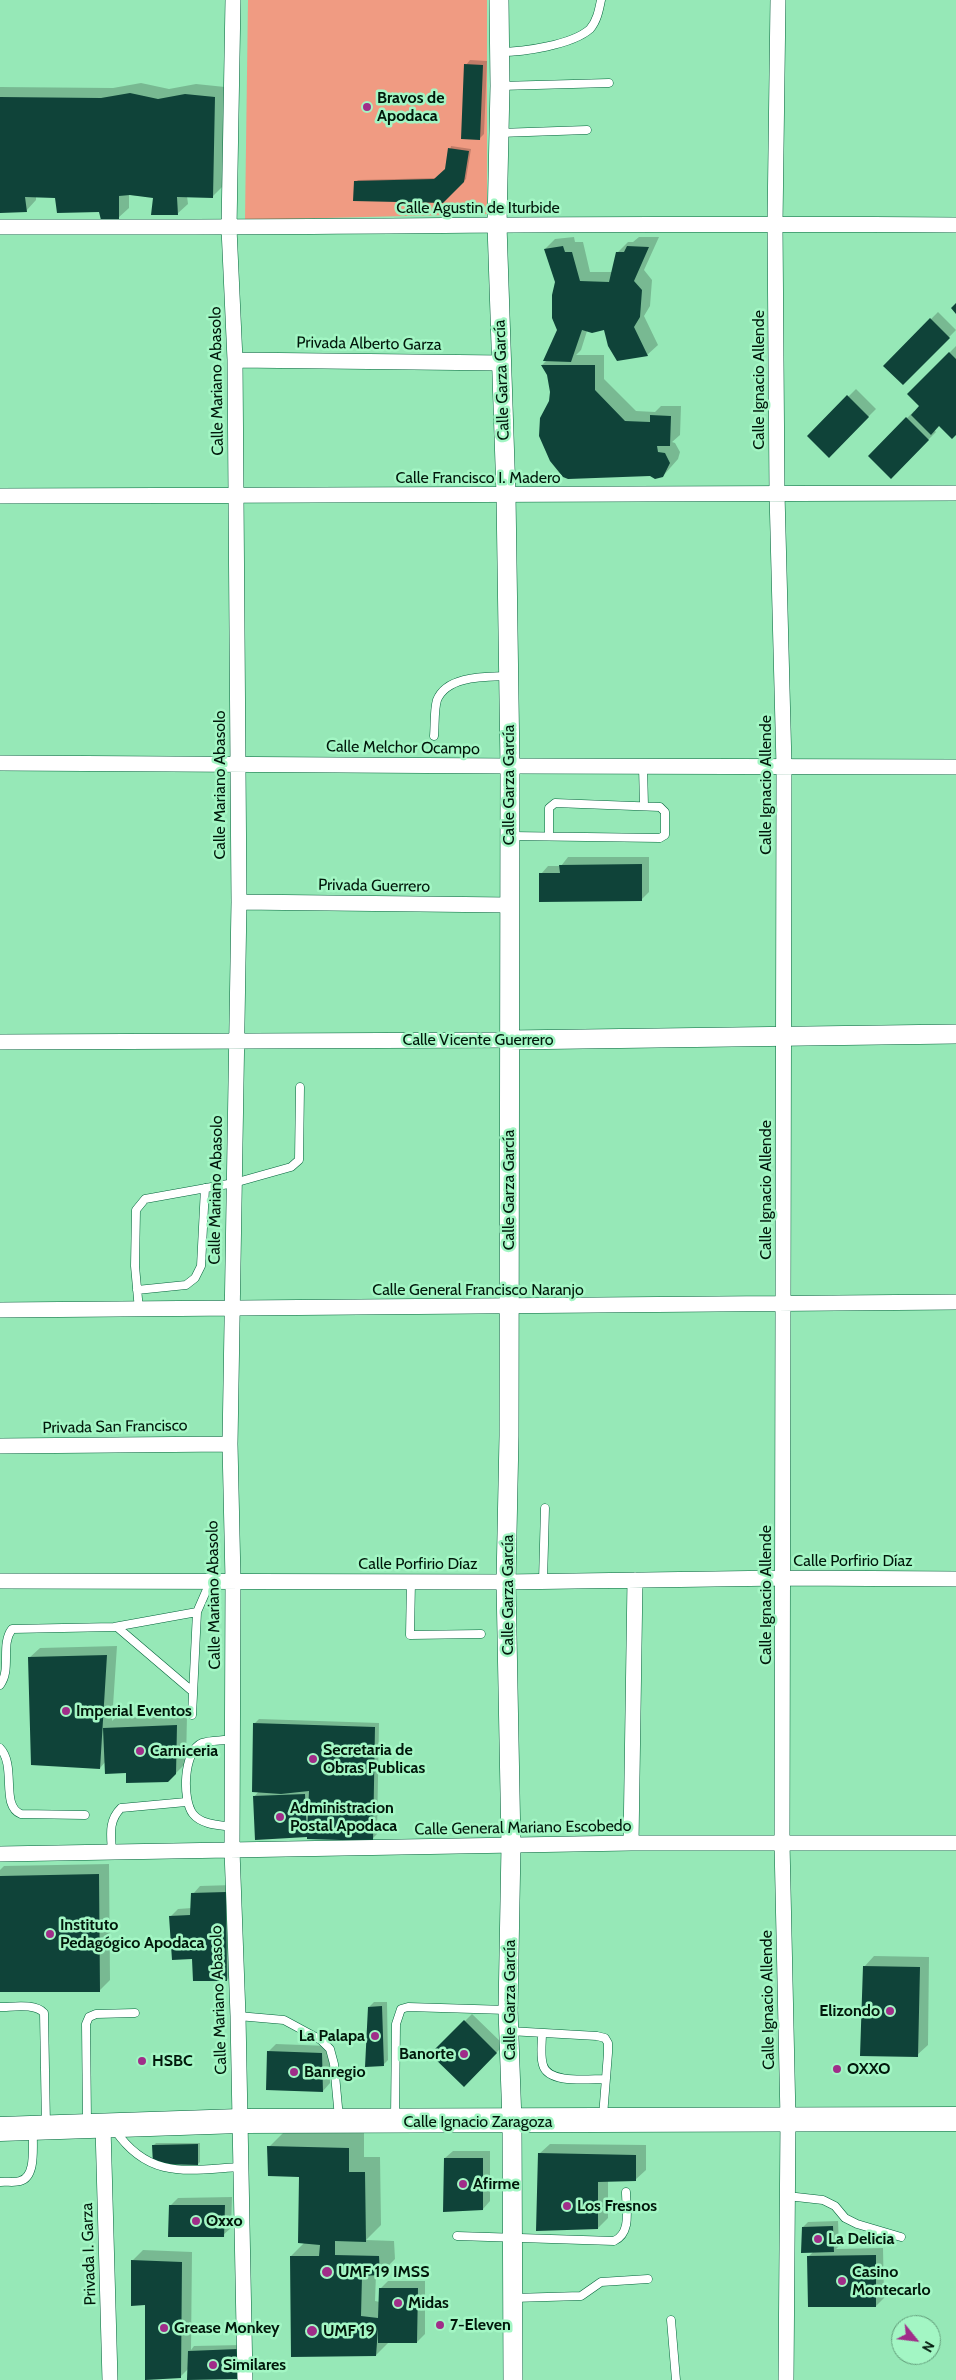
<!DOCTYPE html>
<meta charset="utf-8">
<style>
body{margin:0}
#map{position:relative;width:956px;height:2380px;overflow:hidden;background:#96e8b7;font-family:Cabin,sans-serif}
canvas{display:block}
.north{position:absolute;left:891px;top:2315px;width:50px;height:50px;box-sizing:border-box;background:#a3f6c4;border:1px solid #629d7a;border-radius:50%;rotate:119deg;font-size:14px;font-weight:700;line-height:20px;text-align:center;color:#01180b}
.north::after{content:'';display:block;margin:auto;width:18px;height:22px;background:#a02d89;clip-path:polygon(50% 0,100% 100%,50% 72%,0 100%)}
</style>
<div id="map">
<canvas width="956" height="2380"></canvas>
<div class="north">N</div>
</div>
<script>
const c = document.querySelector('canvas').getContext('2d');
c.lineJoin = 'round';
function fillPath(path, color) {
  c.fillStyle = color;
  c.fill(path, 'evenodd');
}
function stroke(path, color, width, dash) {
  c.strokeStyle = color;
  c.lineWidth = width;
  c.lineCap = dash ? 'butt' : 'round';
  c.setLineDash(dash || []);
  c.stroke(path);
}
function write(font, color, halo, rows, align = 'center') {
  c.font = font + ' Cabin,sans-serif';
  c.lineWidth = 5;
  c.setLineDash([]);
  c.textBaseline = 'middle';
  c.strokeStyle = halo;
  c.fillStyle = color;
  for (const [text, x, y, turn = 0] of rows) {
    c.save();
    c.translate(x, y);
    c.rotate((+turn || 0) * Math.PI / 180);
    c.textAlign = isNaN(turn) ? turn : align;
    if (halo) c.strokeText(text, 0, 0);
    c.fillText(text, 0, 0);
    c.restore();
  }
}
fillPath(new Path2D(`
 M248,0h239v214l-242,6z`), '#f09b82');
fillPath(new Path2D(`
 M470,60l17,1 -3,73 -5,5 -13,-74z
 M141,83l28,6 27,-5 29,3 -2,99 -11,11 -25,-1 1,8 -11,10 -23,-17 -25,-2v13l-11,10 -62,-21 -20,-1v4l-10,11 -26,-5v-119l113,1z
 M451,146l20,3 -5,30 -23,22 -87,-19 2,-2 80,-2 8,-9z
 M574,237l1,5h8l7,30h23l4,-19 11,-11h5l6,-5h20l-15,33 8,10 -2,26 -6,10 14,29 -11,10 -42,-27 -18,3 -6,19 -5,5h28v24l32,32 19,1 6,-6h20l-1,29 -8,7 3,1 5,9 -2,7 -15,17 -13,-1 -100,-74 2,-9 -4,-18 -6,-9 5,-5 11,-30 -1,-48 -12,-33 10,-10z
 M938,312l18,18 -53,54 -18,-18z
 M956,346v87l-17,-8 -5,5 2,2 -45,45 -21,-21 44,-45 2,1 5,-6 -12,-12z
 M856,389l20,20 -47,47 -20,-20z
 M568,857h81v35l-8,8 -100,-26 7,-8h13z
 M117,1646l-5,75 3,-3 72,-3 -1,48 -18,18 -41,-9 -21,-11 -6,7 -71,-110 11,-10z
 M259,1719l120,4 -2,111 -5,5 -64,-3 -54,-39 5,-6 -5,-67z
 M109,1864l1,116 -11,11h-99v-121l4,-4z
 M233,1885l2,87 -8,8 -34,-22 -22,-42 7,-7 14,-1 1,-14 7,-8z
 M874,1956l55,1 -1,88 -11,10 -53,-88z
 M374,2002h13l1,58 -5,5 -14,-58z
 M472,2014l32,31 -40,40 -32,-31z
 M276,2044l53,2 1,37 -7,8 -55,-39z
 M284,2132l80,1v24h16l1,68 -15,15 28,1 1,18 -15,15h-4l-1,27 5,1v-13l8,-8h37v53l-8,8h-28l-13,13 -85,-99 14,-14 -4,-66 -32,-29z
 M156,2143h44v19l-2,2 -44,-19z
 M550,2144l96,1v25l-11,10h-27v38l-10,10 -59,-74z
 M453,2151h37v50l-7,8 -38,-51z
 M232,2197l-1,31 -8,7 -53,-29 8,-8z
 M838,2221l1,25 -3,3 47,-1 1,50 -8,8 -68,-49 5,-5 -10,-25 5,-5z
 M143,2250l49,2 -1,98 3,-4 48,-1v28l-53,-5 -9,9 -33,-73 -15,-43z`), '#0003');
fillPath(new Path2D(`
 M464,64l19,1 -3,75 -19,-1z
 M130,93l28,6 27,-5 30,3 -2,101 -36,-1 1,18h-27l2,-17 -23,-3 -11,1v23l-18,1 -2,-8 -42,1 -2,-15 -30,-1 2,15 -27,1v-116l101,1z
 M448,148l21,3 -5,31 -21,21 -90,-2 1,-20 80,-2 11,-10z
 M563,246l2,6h7l8,29 29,1 7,-30h8l3,-6 22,1 -15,34 8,9 -2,27 -6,10 14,29 -31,5 -9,-15 -4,-16 -12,3 -10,-3 -11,32 -28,-1 14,-31 -5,-12v-23l3,-13 -11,-33z
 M956,303v11l-5,-6z
 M930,318l20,20 -47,47 -20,-19z
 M949,352l7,7v76l-4,4 -13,-13 -8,9 -20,-20 8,-9 -12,-12z
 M541,365h54v25l30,31 25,1v-7l21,1 -1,30h-13l1,6 7,1 5,10 -7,14 -8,2 -5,-3 -82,3 -5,-2 -13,-16 -11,-25 1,-18 9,-17 1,-9 -3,-17z
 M847,395l22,22 -40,41 -22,-22z
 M906,417l23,23 -38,39 -23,-23z
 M642,864v37l-103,1v-29h21l-1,-8z
 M107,1655l-7,114 -69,-4 -3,-108z
 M253,1723l122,4 -2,114 -66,-2v-2l-52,3 -2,-44 52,-2 2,41 2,-44 -28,3 -29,-2z
 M177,1725l-1,49 -8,8 -42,1v-10l-21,1 -2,-46z
 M99,1874l1,118h-100v-116z
 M226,1892l1,89h-34l-1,-22 -20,1 -3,-44 21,-1 1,-22z
 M863,1966l57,1 -2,90 -58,-1z
 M382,2006l2,60 -19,1 3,-60z
 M464,2020l33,33 -33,34 -34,-33z
 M267,2051l55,2 1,39 -57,-2z
 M198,2144v21l-45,-1 -1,-19z
 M267,2146l82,2v24h16l1,70 -31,-1v14l44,1 1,19 -18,1 -1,40 17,2 1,-30h39l-1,55h-39v-15l-2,28 -85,1 -1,-101h29l1,-11 -22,-2 1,-66 -31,-1z
 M538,2153l98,2v26l-38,1v47l-62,2z
 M444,2158h39v52l-40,2z
 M169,2205h56l-1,32h-56z
 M833,2226l1,26 -33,1 1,-26z
 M876,2255v52h-68l-1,-51z
 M131,2260l51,2 -1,116 -36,2v-75l-14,1z
 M238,2349v30l-51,1 1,-29z`), '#0f4339');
const service = new Path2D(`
 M500,52c23,0 72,-7 90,-23 7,-8 9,-19 11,-29
 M500,86l109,-3
 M499,133l88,-3
 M434,736c1,-11 0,-26 3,-36 10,-25 49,-23 71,-24
 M643,766l1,40
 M511,836l149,2 5,-3v-23l-5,-5 -105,-4 -6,5v28
 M137,1290l49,-5 9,-7 6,-12 4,-78
 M139,1310l-4,-44 1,-56 9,-11 89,-16 57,-16 8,-7 1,-73
 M411,1581l-1,54 71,-1
 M543,1581l2,-73
 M117,1627l75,64
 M0,1685c12,-16 0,-40 12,-56l102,-2 83,-15 14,-32
 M192,1715l5,-103
 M0,1748c17,18 0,58 21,66l64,1
 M232,1827c-13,-2 -30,-2 -39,-13 -11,-14 -10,-63 9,-71 8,-3 21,-2 31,-4
 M112,1852c-1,-17 -4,-31 9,-44l65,-6
 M0,2007c13,0 35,-4 44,6l2,113
 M238,2016l46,4 37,20 9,9 4,15 5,54
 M509,2031l88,5 8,2 3,5v10l-5,63
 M542,2033c0,10 -2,23 1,32 5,19 45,14 61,14
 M395,2118l1,-94 5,-15 7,-2 99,3
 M87,2122l-1,-98 3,-7 7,-3 39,-1
 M115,2130c34,50 73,40 125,37
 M0,2182c6,-1 14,1 20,-1 17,-4 12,-36 13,-50
 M787,2196l36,4 12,6 10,12 12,6 44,13
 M457,2236l157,5c18,-8 12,-32 12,-49
 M513,2298l68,-2 20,-14 47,-3
 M671,2320l5,60`);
const minor = new Path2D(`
 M233,0l-4,228 6,132 4,542 -9,542 3,136 -1,270 6,166 7,364
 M778,0l-3,224 2,269 7,273 -2,1077 6,276 -2,261
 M0,227c319,1 637,-5 956,-2
 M235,360l267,3
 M0,496l956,-3
 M0,763l510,3 446,1
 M239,902l270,3
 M0,1042l509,-2
 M0,1310l956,-8
 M0,1446l230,-2
 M0,1581l506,1 278,-4 172,1
 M631,1843l4,-263
 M0,1854l631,-11h325
 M103,2127l7,253`);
const tertiary = new Path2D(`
 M499,0l1,86 -3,139 9,270 4,271 -1,670 -3,146 5,264 -3,164 4,112 1,258
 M509,1040l447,-6`);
const primary = new Path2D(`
 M0,2129l240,-8 716,-2`);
stroke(service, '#00633a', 9);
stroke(minor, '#00633a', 16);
stroke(tertiary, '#00633a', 20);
stroke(primary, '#00633a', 25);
stroke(service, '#fff', 8);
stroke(minor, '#fff', 15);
stroke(tertiary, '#fff', 19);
stroke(primary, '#fff', 24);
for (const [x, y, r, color] of [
 [367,107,5,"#a02d89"],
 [66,1711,5,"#a02d89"],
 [140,1751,5,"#a02d89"],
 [313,1759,5,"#a02d89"],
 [280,1817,5,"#a02d89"],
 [50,1934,5,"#a02d89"],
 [890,2011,5,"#a02d89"],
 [375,2036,5,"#a02d89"],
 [464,2054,5,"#a02d89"],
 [142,2061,5,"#a02d89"],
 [837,2069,5,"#a02d89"],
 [294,2072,5,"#a02d89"],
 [463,2184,5,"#a02d89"],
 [567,2206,5,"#a02d89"],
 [196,2221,5,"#a02d89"],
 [818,2239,5,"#a02d89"],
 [327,2272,6,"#a02d89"],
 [842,2281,5,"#a02d89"],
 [398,2303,5,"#a02d89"],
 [440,2325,5,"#a02d89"],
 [164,2328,5,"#a02d89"],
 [312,2331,6,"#a02d89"],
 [213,2365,5,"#a02d89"]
]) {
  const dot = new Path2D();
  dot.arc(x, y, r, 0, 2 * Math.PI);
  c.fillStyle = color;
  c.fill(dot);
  stroke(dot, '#a3f6c4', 2);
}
write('bold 16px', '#01180b', '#a3f6c4', [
 ["Bravos de",377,98],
 ["Apodaca",377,116],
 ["Imperial Eventos",76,1711],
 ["Secretaria de",323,1750],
 ["Obras Publicas",323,1768],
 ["Carniceria",150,1751],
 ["Administracion",290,1808],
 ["Postal Apodaca",290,1826],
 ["Instituto",60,1925],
 ["Pedagógico Apodaca",60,1943],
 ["Elizondo",880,2011,"right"],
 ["La Palapa",365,2036,"right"],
 ["Banorte",454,2054,"right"],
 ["HSBC",152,2061],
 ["OXXO",847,2069],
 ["Banregio",304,2072],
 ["Afirme",473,2184],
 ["Los Fresnos",577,2206],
 ["Oxxo",206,2221],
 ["La Delicia",828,2239],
 ["UMF 19 IMSS",338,2272],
 ["Casino",852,2272],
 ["Montecarlo",852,2290],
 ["Midas",408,2303],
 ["7-Eleven",450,2325],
 ["Grease Monkey",174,2328],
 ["UMF 19",323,2331],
 ["Similares",223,2365]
], 'left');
write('16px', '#01180b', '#a3f6c4', [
 ["Calle Agustin de Iturbide",478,208],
 ["Privada Alberto Garza",369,344,1],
 ["Calle Garza García",502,380,-92],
 ["Calle Ignacio Allende",759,380,-90],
 ["Calle Mariano Abasolo",217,381,-91],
 ["Calle Francisco I. Madero",478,478],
 ["Calle Melchor Ocampo",403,748,1],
 ["Calle Mariano Abasolo",220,785,-90],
 ["Calle Garza García",509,785,-90],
 ["Calle Ignacio Allende",766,785,-90],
 ["Privada Guerrero",374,886,1],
 ["Calle Vicente Guerrero",478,1040],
 ["Calle Mariano Abasolo",216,1190,-89],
 ["Calle Garza García",509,1190,-90],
 ["Calle Ignacio Allende",766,1190,-90],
 ["Calle General Francisco Naranjo",478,1290],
 ["Privada San Francisco",115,1427,-1],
 ["Calle Porfirio Díaz",853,1561],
 ["Calle Porfirio Díaz",418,1564],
 ["Calle Mariano Abasolo",214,1595,-91],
 ["Calle Garza García",508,1595,-90],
 ["Calle Ignacio Allende",766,1595,-90],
 ["Calle General Mariano Escobedo",523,1828,-1],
 ["Calle Mariano Abasolo",219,2000,-92],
 ["Calle Garza García",510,2000,-90],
 ["Calle Ignacio Allende",768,2000,-91],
 ["Calle Ignacio Zaragoza",478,2122],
 ["Privada I. Garza",89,2254,-92]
]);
</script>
